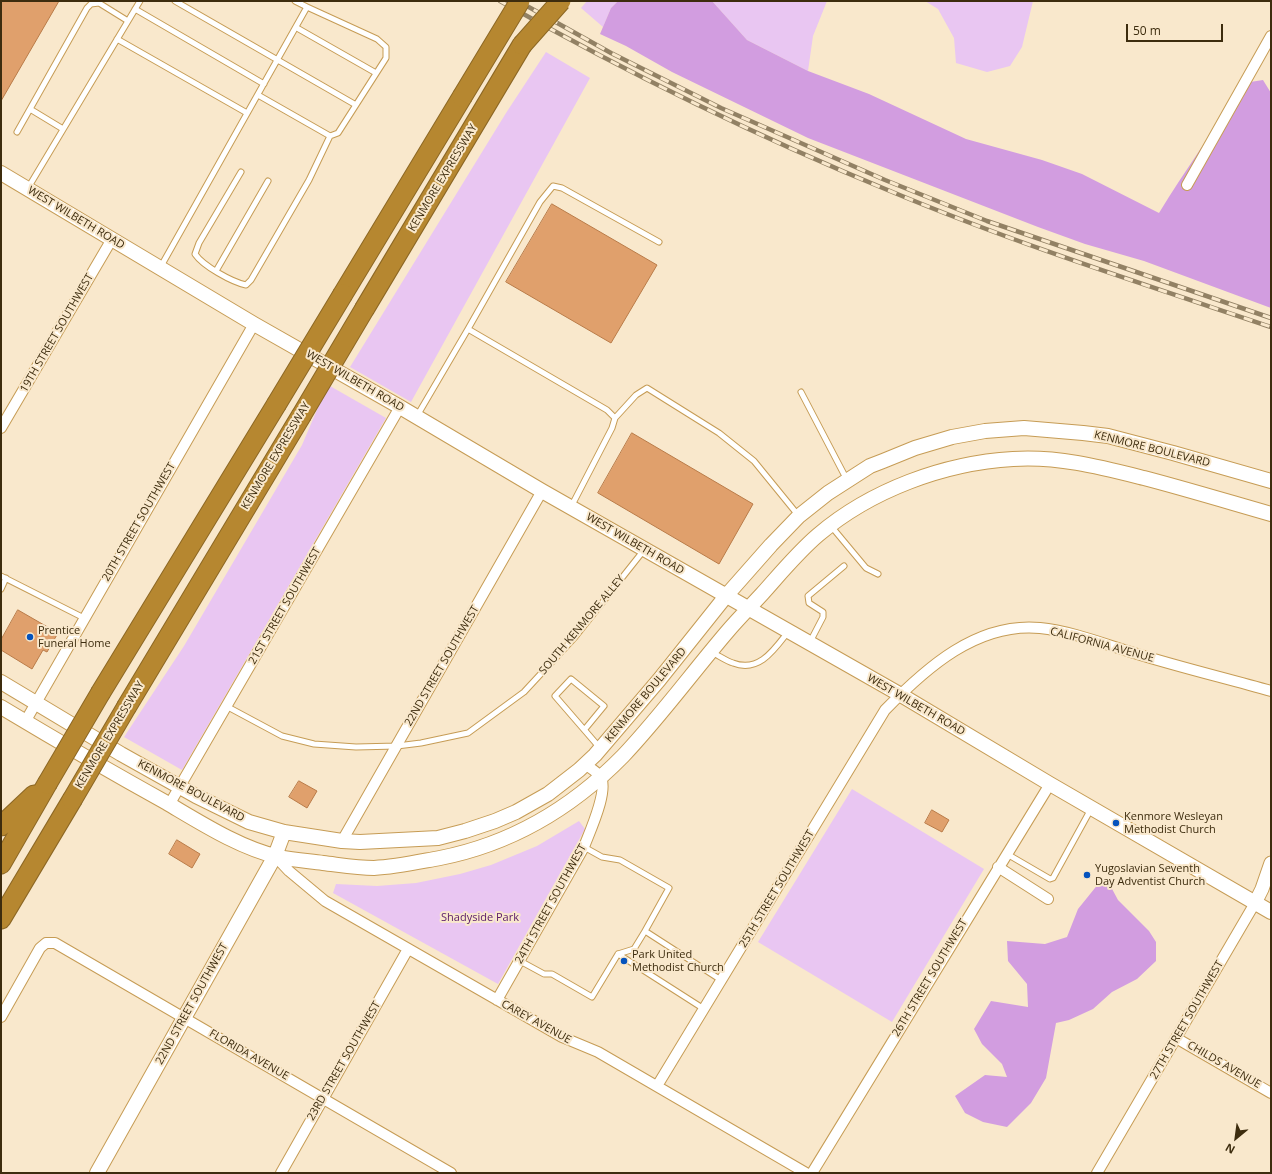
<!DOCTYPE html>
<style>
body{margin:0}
#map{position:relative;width:1272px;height:1174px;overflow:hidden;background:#f9e8cc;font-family:"Open Sans",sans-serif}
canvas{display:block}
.frame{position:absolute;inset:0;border:2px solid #3d2c0e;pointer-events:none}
.north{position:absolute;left:1216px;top:1118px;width:40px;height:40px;-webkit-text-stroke:3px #f9e8cc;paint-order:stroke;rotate:209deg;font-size:11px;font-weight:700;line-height:16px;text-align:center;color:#3d2c0e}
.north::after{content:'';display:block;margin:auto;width:14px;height:18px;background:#3d2c0e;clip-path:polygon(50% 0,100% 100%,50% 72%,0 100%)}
.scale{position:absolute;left:1126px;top:24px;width:97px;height:18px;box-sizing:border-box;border:2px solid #3d2c0e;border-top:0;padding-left:5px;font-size:12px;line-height:14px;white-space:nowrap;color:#3d2c0e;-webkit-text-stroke:3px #f9e8cc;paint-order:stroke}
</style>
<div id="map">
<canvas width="1272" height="1174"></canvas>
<div class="frame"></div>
<div class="north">N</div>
<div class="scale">50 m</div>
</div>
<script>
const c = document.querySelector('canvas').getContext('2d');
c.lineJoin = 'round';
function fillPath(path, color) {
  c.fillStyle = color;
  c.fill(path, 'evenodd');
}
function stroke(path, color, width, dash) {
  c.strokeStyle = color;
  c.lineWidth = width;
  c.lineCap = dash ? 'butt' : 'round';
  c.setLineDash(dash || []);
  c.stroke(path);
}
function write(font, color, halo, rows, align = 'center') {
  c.font = font + ' "Open Sans",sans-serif';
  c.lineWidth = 4;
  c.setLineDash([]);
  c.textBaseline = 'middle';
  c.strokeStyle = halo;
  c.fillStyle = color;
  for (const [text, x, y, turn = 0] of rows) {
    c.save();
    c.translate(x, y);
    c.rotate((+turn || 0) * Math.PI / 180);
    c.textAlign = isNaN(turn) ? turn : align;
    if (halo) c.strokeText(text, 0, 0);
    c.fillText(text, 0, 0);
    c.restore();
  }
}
fillPath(new Path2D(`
 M587,1h31l-7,7 -8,19 -22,-19z
 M712,1h115l-14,35 -5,35 -61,-31z
 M925,1h108l-11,46 -12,19 -23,6 -31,-9 -2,-25 -16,-29z
 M546,52l44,26 -179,324 -61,-35 156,-254z
 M330,386l56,32 -204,352 -58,-33 60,-91 118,-201 20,-47z
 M852,789l132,80 -92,153 -134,-80z
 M579,821l6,8 -87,155 -165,-91 3,-9 41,2 39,-3 44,-9 31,-9 46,-19z`), '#e9c6f2');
fillPath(new Path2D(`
 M618,1h94l35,39 61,31 61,23 97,45 76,21 40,14 77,39c27,-44 57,-86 85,-130l19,-3 8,13v215l-127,-47 -59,-17 -47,-17 -230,-89 -136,-66 -46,-26 -26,-12 11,-26z
 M1099,883l12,4 7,13 31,31 7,11v19l-19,18 -25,13 -19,17 -24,11 -13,3 -10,55 -15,25 -24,24 -24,-5 -18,-9 -10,-17 30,-21 22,2 -5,-13 -20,-20 -8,-15 17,-28 37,6 -1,-23 -19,-23 -1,-20 38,3 22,-7 11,-28z`), '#d29de0');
const building = new Path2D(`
 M1,1h58l-58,100z
 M552,204l105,61 -46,78 -105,-61z
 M632,433l121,71 -34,60 -121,-71z
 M18,610l40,23 -11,19 -4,-2 -11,19 -31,-19v-10z
 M299,781l18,10 -10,17 -18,-11z
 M932,810l17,10 -7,12 -17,-9z
 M177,840l23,14 -8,14 -23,-14z`);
fillPath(building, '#e0a06c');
stroke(building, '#b97b48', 1);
const service = new Path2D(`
 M175,1l181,104
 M135,9l129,75
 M297,28l79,45
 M117,39l130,74
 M258,95l72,41 8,-3 48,-75v-11l-9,-8 -70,-32
 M30,109l33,20
 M17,132l70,-124 4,-4 8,-1 29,18
 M241,172l-42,71 -4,11c8,12 37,28 51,31l5,-5 58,-100 21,-44
 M28,188l112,-187
 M160,268l147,-261 -12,-6
 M216,271l52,-90
 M468,329l139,81 8,8 -3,10 -41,79
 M801,392l46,88
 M417,416l51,-87 72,-127 13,-16 9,2 97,54
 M615,418l21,-23 11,-7 72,45 35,28 44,54
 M831,526l35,42 12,6
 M1,576l83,42
 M1,589l5,-11
 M810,642l13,-25v-5l-14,-9 -1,-7 36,-30
 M711,652c7,3 15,9 22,11 26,10 41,-13 55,-31
 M226,706l56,30 32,8 42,3 41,-1 24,-3 47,-10 56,-41 51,-55 69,-87
 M585,729l19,-23 -33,-27 -16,17 45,52
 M584,847l18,10 18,3 49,28 -24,43 76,49
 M1007,854l43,25 3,-1 38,-69
 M618,954l16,-5 11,-18
 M520,961l24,13h8l40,23 26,-43 86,55`);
const minor = new Path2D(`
 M1187,185l84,-149
 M1,428l111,-189
 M25,722l229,-398
 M169,805l231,-398
 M342,841l200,-350
 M275,856l14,15 36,30 237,136 36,15 208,121
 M998,867l50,32
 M497,1000l87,-153c5,-14 26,-58 16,-71 -4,-5 -10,-8 -15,-12
 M1,1017l39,-69 6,-5h9l396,230
 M1176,1038l95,55
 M657,1086l228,-376c41,-42 92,-88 155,-82 31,3 64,16 94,25 45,14 91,25 137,38
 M281,1173l127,-224
 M812,1173l238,-389
 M1097,1173l158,-270`);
const tertiary = new Path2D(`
 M1255,903l7,-14 9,-26`);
const secondary = new Path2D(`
 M1,173l253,151 146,83 142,84 359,204 149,89 221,128
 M1,682l120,72 75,42 53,26 35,10 58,9 18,1 78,-4 27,-7 30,-10 21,-9 32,-18 31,-24 16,-15 64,-75 67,-84 45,-51 28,-29 29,-23 42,-27 13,-5 32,-13 37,-11 33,-6 39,-3 59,5 25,3 65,17 98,28
 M1,707c55,33 110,65 166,96 34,20 73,45 112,54 15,3 29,4 44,6 17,2 34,5 51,5 22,-1 44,-6 66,-10 71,-14 132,-50 183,-102 37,-39 69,-83 104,-124 11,-13 23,-25 35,-38 18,-20 35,-41 56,-59 53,-45 126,-72 195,-76 45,-3 87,8 131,19 42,11 85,24 127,36
 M97,1173l178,-317 9,-24`);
const motorway = new Path2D(`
 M343,294l119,-197
 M365,308l157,-263
 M101,692l175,-287
 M127,706l174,-290
 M1,826l33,-31
 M1,864l46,-80
 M1,919l71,-119`);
stroke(service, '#c69c55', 7);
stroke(minor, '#c69c55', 12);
stroke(tertiary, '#c69c55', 15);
stroke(secondary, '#c69c55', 16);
stroke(motorway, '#8c6724', 21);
stroke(service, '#fff', 5);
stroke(minor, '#fff', 10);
stroke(tertiary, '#fff', 13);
stroke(secondary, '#fff', 14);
stroke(motorway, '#b68730', 19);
const rail = new Path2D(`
 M500,1c126,71 256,135 390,190 124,52 253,93 381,136
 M518,1l93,52 110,55 164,72 102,41 284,97`);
stroke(rail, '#928164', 4.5);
stroke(rail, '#f9e8cc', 3, [9]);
const motorwayBridge = new Path2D(`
 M522,45l39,-44
 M462,97l58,-96
 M276,405l67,-111
 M301,416l64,-108
 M47,784l54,-92
 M72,800l55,-94`);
stroke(motorwayBridge, '#8c6724', 21, []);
stroke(motorwayBridge, '#b68730', 19);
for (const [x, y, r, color] of [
 [30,637,4,"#0553bd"],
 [1116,823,4,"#0553bd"],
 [1087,875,4,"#0553bd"],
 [624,961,4,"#0553bd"]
]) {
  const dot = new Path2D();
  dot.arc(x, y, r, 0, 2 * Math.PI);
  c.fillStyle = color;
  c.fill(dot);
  stroke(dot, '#f9e8cc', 1.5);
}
write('11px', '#3d2c0e', '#f9e8cc', [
 ["KENMORE EXPRESSWAY",443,178,-59],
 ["WEST WILBETH ROAD",76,218,31],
 ["19TH STREET SOUTHWEST",57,333,-60],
 ["WEST WILBETH ROAD",355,381,30],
 ["KENMORE BOULEVARD",1152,449,14],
 ["KENMORE EXPRESSWAY",276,456,-59],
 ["20TH STREET SOUTHWEST",139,522,-60],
 ["WEST WILBETH ROAD",635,544,30],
 ["21ST STREET SOUTHWEST",285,606,-60],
 ["SOUTH KENMORE ALLEY",582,625,-50],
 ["CALIFORNIA AVENUE",1102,645,15],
 ["22ND STREET SOUTHWEST",442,666,-60],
 ["KENMORE BOULEVARD",646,695,-50],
 ["WEST WILBETH ROAD",916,705,30],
 ["KENMORE EXPRESSWAY",110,735,-59],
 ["KENMORE BOULEVARD",191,791,28],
 ["25TH STREET SOUTHWEST",777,889,-59],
 ["24TH STREET SOUTHWEST",551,904,-61],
 ["26TH STREET SOUTHWEST",930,978,-59],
 ["22ND STREET SOUTHWEST",192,1004,-61],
 ["27TH STREET SOUTHWEST",1187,1020,-60],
 ["CAREY AVENUE",536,1022,29],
 ["FLORIDA AVENUE",249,1055,30],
 ["23RD STREET SOUTHWEST",344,1061,-60],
 ["CHILDS AVENUE",1224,1065,30]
]);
write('11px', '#3d2c0e', '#f9e8cc', [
 ["Prentice",38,631],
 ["Funeral Home",38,644],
 ["Kenmore Wesleyan",1124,817],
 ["Methodist Church",1124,830],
 ["Yugoslavian Seventh",1095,869],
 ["Day Adventist Church",1095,882],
 ["Park United",632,955],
 ["Methodist Church",632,968]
], 'left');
write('11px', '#591968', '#f9e8cc', [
 ["Shadyside Park",480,918]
]);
</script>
